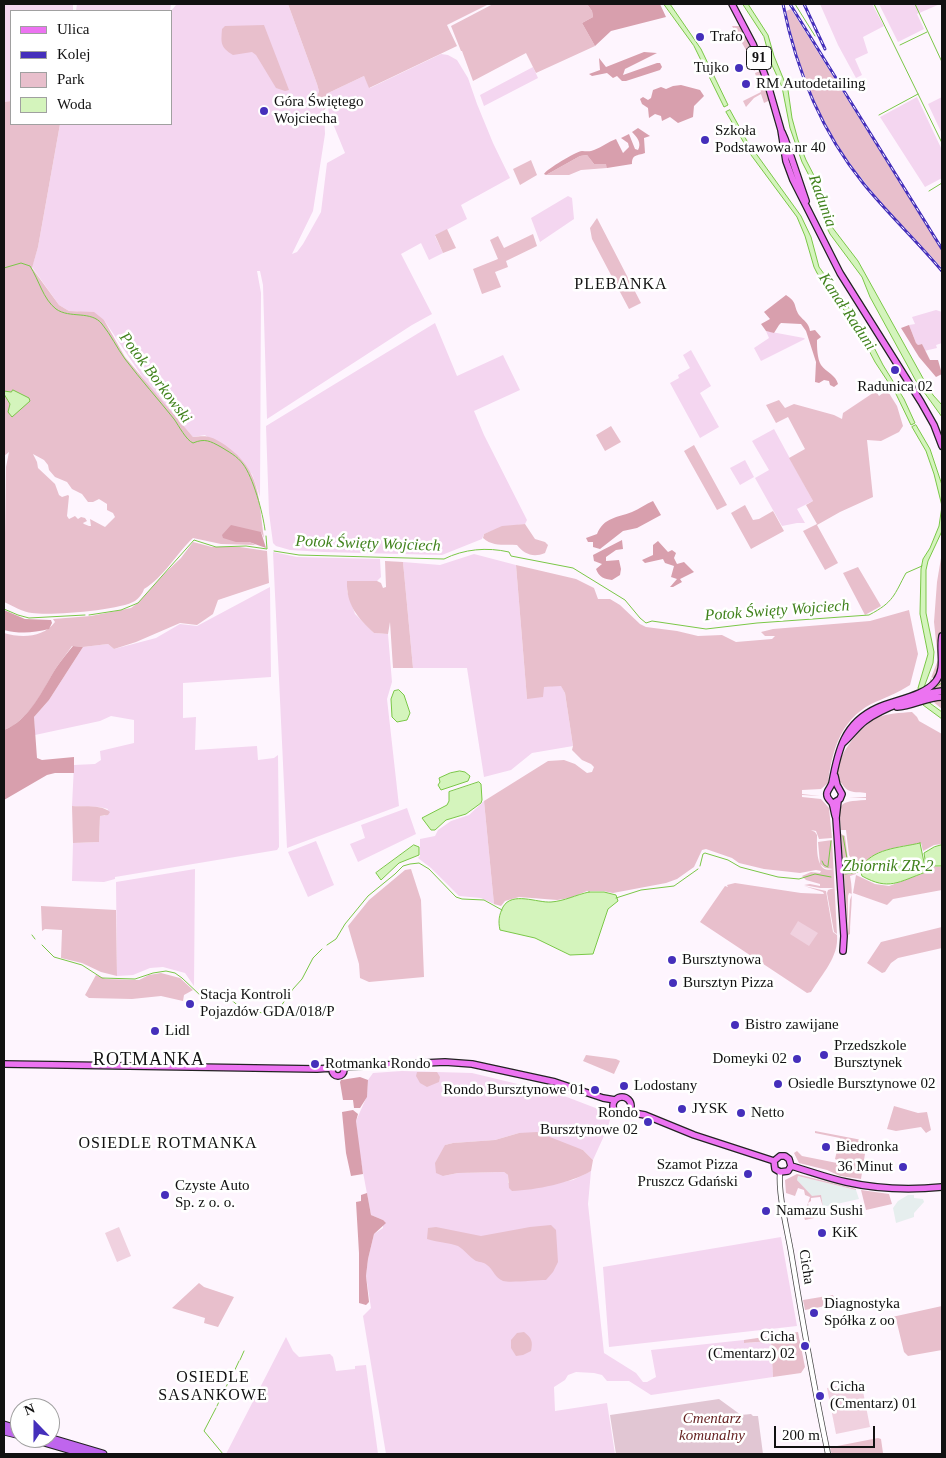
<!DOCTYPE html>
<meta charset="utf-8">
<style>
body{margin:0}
#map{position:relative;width:946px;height:1458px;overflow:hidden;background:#fef5fe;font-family:Georgia,serif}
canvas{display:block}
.frame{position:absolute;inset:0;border:5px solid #111;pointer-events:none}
.legend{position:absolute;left:10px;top:10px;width:162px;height:115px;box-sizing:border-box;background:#fff;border:1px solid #a0a0a0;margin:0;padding:6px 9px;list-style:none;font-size:15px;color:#111}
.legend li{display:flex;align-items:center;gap:10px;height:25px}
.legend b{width:25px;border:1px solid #a0a0a0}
.north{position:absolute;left:10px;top:1398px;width:50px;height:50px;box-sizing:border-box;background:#fff;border:1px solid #a0a0a0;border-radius:50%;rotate:338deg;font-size:14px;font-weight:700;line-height:20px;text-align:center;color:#111}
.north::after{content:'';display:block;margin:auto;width:18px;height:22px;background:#452fbb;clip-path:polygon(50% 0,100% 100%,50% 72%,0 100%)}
.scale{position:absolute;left:774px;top:1426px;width:101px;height:22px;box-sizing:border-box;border:2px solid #111;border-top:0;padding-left:6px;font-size:15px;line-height:18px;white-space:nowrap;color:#111;-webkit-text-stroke:4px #fff;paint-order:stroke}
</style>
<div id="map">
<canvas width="946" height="1458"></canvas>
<div class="frame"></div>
<ul class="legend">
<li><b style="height:6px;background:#ec73f1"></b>Ulica</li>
<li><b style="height:6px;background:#452fbb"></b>Kolej</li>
<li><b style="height:14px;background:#e8bfcc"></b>Park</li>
<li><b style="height:14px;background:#d4f4bc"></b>Woda</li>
</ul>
<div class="north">N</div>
<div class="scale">200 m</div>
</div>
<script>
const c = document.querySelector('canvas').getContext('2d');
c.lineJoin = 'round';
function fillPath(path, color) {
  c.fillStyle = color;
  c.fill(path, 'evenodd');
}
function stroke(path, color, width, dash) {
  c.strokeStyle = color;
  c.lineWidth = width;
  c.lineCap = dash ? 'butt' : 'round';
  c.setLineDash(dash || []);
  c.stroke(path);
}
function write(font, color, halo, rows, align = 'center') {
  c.font = font + ' Georgia,serif';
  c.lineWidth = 5;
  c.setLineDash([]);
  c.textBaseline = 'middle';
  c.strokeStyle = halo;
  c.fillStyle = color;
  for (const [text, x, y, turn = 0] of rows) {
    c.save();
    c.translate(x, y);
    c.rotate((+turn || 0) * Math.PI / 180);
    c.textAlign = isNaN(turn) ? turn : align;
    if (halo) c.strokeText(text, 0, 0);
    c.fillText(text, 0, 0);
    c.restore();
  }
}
fillPath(new Path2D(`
 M798,1176l58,14 3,9 -36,8 -2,-11 -9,1 -15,-17z
 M908,1195h6v3l9,1 1,3 -10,11v4l-18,6 -3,-15 5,-7z`), '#e6eeee');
fillPath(new Path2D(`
 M4,4h69v7h-62v90l-7,1z
 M77,4h94l-1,7h-94z
 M191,4h97l29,80 2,7 -3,9 8,10 1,24 -12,77 -21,43 5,-2 6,-8 18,-32 6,-49 18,-10 -16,-39 -3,-20 38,-18 6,12 71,-34 7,1 9,5 11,18 9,26 16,39 17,35 -49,27 6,14 -32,17 8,17 -14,7 -8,-17 -20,11 31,60 -20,11 -145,94 -4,-134 -3,-14h-3l4,22 -1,204 -8,-23 -47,-39 -12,2 -46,-53 -43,-64 -27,-9h-8l-10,-6 -27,-38 6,-20 22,-123h111v-113l5,-6z
 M820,4h52l12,22 -21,11 5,16 -13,6 7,16 -6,3 -18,-33z
 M879,4h61l-23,10 7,15 -26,13z
 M533,67l5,11 -54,28 -4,-11z
 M917,97l25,53v28l-17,9 -45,-70z
 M942,97v37l-14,-30z
 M568,196l4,2 2,21 -34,23 -9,-24z
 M936,310l6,2v31l-6,2 1,3 -13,3 -2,-7 -4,1 -2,-2 -7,-18 6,-1 -3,-7z
 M435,323l22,53 46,-21 17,35 -46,21 10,24 43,85 -2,4 -23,3 -18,7 -2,5 -40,16 -118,-3 -34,-2 -14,-4 -3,-3 -4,-30 -3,-87z
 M766,331l38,7 1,1 -44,22 -7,-13 15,-10z
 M691,350l20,36 -11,7 19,34 -19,11 -30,-55 9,-5 -1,-3 12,-7 -7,-13z
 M774,429l39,72 -16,8 8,14h-8l-15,3 -27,-48 14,-8 -17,-29z
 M745,460l9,17 -14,8 -10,-17z
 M273,552l24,5 83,2 1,18 -4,4h-30v10l8,23 19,19 14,1 4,48 -5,17 12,107 -112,42z
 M474,554l42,11 11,134 17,-12 17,-2 4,8 8,53 -41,7 -21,17 -27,7 -17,-109h-54l-10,-106 37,3z
 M270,587l1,90 -88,6v35l13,-1 -1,33 62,-4 1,14 16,-2 4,-3 1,92 -2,3 -162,27v2l-11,3 -32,-1 1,-38 26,-1 1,-26h5l3,-7 -8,-2 -28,-1 2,-41 21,-1 6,-4 -1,-9 34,-8v-23l-23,-4 -11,5 -65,14 -1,-18 15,-17 34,-53 25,-3 6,5 42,-11 24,-14 17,2z
 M484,801l10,103 -13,-6 -22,-2 -28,-28 -13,-10 2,-2v-17l15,-3 3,-6 13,-9 18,-6z
 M407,808l9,26 -58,28 -8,-18 15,-6 -4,-13z
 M316,841l18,44 -26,12 -20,-45z
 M195,869l-1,117 -9,-13 -22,-6 -13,1 -17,7 -16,1 -1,-94z
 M402,1071l70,2 87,21 47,18 4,8 -2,7 -15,33 -10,-10 -64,-17 -24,7 -42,3 -8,2 -2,31 15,-3 46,-1 4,3v8l34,3 31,-6 18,-9 -3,33 16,149 32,20 7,9h4l9,-5 -5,-27 93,-10 1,3 26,-2 2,36 -122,18 -22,-14h-22l-5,-6 -8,-2 -18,-1 -8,3 -3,5 -11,7 1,24 52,-8 8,51h-229l-23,-138 8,-8 -5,-32 2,-17 6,-25 9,-6v-8l-12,-5 -12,-64 -3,-30 11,-25 1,-16 5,-7z
 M781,1237l16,89 -188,21 -6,-80z
 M286,1337l7,14 6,6 31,-3 3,3 3,14 19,-2v-3l11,-1 12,89h-152z`), '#f4d6f0');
fillPath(new Path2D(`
 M288,4h201l-42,21 10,21 -88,42 -5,-12 -38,18 3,10 -5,6 -8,-10 3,-9 -2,-7z
 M493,4h94l5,7 1,6 -11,6 13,23 -59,27 -10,-20 -53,28 -11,-30h-1l-10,-25z
 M791,9l151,242v17c-26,-29 -55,-57 -79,-88 -40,-49 -64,-107 -77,-169z
 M264,25l25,65 -4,1 -9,-3 -20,-33 -4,-3 -19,3c-13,-8 -12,-12 -11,-26l3,-3z
 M732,26h9l18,41 -5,4 -5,-16z
 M760,71l10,29 -6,3 -3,-9 -7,4 -8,9 -3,-6 18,-9 -6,-19z
 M11,101v23h49l-22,123 -6,21 27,37 10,6 25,1 10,8 21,37 68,80c16,-2 19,0 32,8 37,26 33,54 39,93l-3,-6 -25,10h13l7,3 -35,-1 -28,-6c-17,16 -29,39 -49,51 -1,4 -5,9 -9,12 -14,9 -84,15 -103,12 -9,-1 -19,-7 -28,-11l2,-135 3,-15 -5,4v-354zM33,454l11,6 4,5 1,5 6,7 12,5 5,7 10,5 6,8h5l6,-3 8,5v6l6,3 2,4 -10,10 -15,-8 1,7h-2l-5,-2 -1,-1 4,-2 -2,-3 -4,-1 -3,2 -3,-3 -6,3 -2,-3 2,-20 -1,-1 -6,2 -3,-2 -4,-11 -17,-16 -1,-6z
 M587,155l7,9h13v4l-26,2 -12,5h-23l34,-19z
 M531,160l6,15 -17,10 -7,-16z
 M597,218l44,85 -12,6 -37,-70 -2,-11z
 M447,229l9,19 -13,5 -8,-18z
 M533,234l4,12 -31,15 2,6 -13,5 6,15 -19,7 -9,-25 25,-10 -8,-19 8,-4 6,12z
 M887,390l10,16 6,20 -4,6 -18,9 -14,-1 6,57 -33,15 -23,13 21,38 -13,7 -22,-39 14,-7 -11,-19 7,-4 -24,-43 16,-9 -17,-32 -12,6 -10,-18 13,-5 6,8 9,-4 40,11 8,4 1,-6 33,-22 3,5z
 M611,426l10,16 -16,9 -9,-16z
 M694,445l33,60 -10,5 -33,-59z
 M745,505l8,15 6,-1 14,-8 11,20 -33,18 -20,-36z
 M525,524l10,15 10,3 3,3 -3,8c-12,5 -21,1 -28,-8 -13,-1 -24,2 -34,-7l1,-4 18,-8z
 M193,542l19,5h28l27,4 2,32 -51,17 -5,14 -16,11 -17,-2 -44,19 -22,7 -6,-5 -25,3 -11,-1c-5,7 -11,15 -16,22 -13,22 -27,53 -52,62v-97c17,5 39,5 51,-11l-2,-3 38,-3 40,-8 8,-6 25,-28 17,-16z
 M942,552v78l-3,13 1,25 -5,11 -4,-2 1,5 -4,3 1,4 8,-7 5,-9v16l-12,3 1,3 11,-2v2l-10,1 3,6 1,-3h6v10l-11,-9 -4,-12 11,-28 -4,-38 3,-40z
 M385,561l18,1 10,106h-20l-3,-46 -2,12 -14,-1c-16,-15 -28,-28 -27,-52h30l4,2 2,5 3,-1z
 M516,565l60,14 18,9 4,11h12l10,6 20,19 6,3 31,4 21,5 24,-1 14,7 36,-3 3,-3h-10l-4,-4 12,-3 97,-8 39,-11 9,44 -8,31c-12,8 -26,13 -39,19 -31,17 -39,47 -43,79l-7,6 -19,1v4l18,2 -18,-1v2l19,2 8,9 3,30 -13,1 -3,-8 -5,-1 4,2 2,3c0,11 -2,40 16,34l-8,-1 -5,-4 -2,-22 14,-2 5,94 -3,-2 -7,-39 1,-3 6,-2h-14l-16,-3 6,-1 10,2v-2l-14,-4 -4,-4 9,-4 9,1 1,-2 -5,-1 -16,3 -36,-4 -25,-6 -7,-5 -26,-9 -4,1 -8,17 -17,12 -11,4 -53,10 -10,-2h-16l-17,7 -13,2 -38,-3 -14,4 -4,5 -7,-2 -10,-103 64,-40 16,-1 11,4 12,9 5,-1 2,-5 -3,-3 -9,-4 -10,-10 1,-4 -8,-53 -4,-7 -17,1 -1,10 -16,2z
 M858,567l23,39 -16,9 -22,-42z
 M912,712l5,5 2,4 23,13v110l-8,1 -11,6 -2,-8c-21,4 -49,5 -61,26h-5l1,5 -6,2c4,18 0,39 0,58l-2,1 -1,15 3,-50 2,-6 -3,-1 -1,3v32l-7,-94 4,2 3,24 3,-2 -2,-3 -3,-25h-5c-2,-28 -4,-28 25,-30v-2h-17l17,-1v-4c-5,-1 -11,0 -16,-2 -3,-1 -6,-4 -8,-7 -17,-17 19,-59 35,-66 11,-5 23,-5 35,-6z
 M72,806c12,1 29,-2 38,6l-2,3 -8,1 -1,26 -26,1z
 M926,866l16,1v23l-49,9 -6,6 -34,-12 3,-18 19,9 14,2 38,-14z
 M411,869l10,31 3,77 -55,5 -9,-4 -1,-14 -11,-38 21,-26 36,-30z
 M735,883l66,10 23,1 -1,-2 -19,-6 22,5 7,41 4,3c2,22 -15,39 -26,57l-4,1 -107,-71 25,-36 3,1 -1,-2z
 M41,906l75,4 1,66 -16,-4 -19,-9 -21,-5 1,-28 -17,-1 -3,2z
 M942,927v21l-44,10 -7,5 -6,9 -3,1 -15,-10 14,-21z
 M161,973l19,5 13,12 -9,5 -1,6 -22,-5 -29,3 -43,-1 -4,-3 11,-20 10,4 33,1 10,-5z
 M586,1055l30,4 4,2 -6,13 -31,-13z
 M417,1072h20l3,5 -1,5 -12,5 -7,-4 -4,-7z
 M894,1106l24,7 9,-1 4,18 -5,3 -5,-6 -25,4 -9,-2z
 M815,1131l52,10 -6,38 -21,-3 -13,-6 -28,-7 -5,-10 3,-2 5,5 35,7v-3l-2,-1 5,-21 -25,-5z
 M537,1132l46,18 10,10 -2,11c-20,12 -55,19 -79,20l-3,-3 -1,-13 -4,-3 -46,1 -15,3 -7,-3 -1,-10 10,-18 8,-2 42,-3 24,-7z
 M797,1174l59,15v1l-58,-14 -1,4 15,16 9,-1 2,12 -3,-10 -9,1v3l-3,2 3,13h3v2l-9,2 -2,-7 2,-3 -1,-1 1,-3h2l3,-9 -5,-2 -1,-5 -6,-2 -3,8 -9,-3 -1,-13z
 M861,1190l28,4 3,10 -26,6z
 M551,1225l5,5 2,32 -5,10 -7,8c-9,0 -36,3 -43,1 -8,-3 -10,-12 -16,-16 -3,-3 -8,-3 -11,-4 -7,-4 -11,-11 -18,-15 -8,-3 -22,-4 -31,-7l1,-11 8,-1 45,9 49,-9z
 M199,1283l5,4 30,10 -16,30 -14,-4 1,-5 -33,-10z
 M833,1295l3,9 -31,6 -2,-10z
 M942,1306v44l-34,6 -4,-4 -8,-33 -4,-2z
 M524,1332c8,6 9,10 7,19l-8,4 -7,1 -5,-8v-8l6,-7z
 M798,1332l7,35 -4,6 -28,4 -2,-36 -27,2v-3z
 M878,1438l3,1 2,14 -51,1 -2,-5 2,-2z`), '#e8bfcc');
fillPath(new Path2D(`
 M587,4h73l6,13 -55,14 -16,15 -13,-23 11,-6 -1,-6z
 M644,52l13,1 -32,16 -2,6 34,-12h3l2,4 -2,3 -34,11h-4l-5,-5 -4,2 -6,-5 -15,3 -3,-2 11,-4 -1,-12 7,9z
 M681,85l19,5 4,6 -10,10 -1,11 -15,6 -8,-6 -8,4 -1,-5 -6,-2 -6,4 -1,-10 -6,-4 -2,-5 3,-2 5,3 3,-2 2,-8 8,-3 5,2 7,-3z
 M638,128l12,8 -6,2 1,15c-8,3 -13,1 -13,11l-25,4 -1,-4h-12l-7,-9 -7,1 -34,19 -2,-1c3,-5 31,-22 38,-23 4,0 8,1 12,-1 8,-3 14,-8 22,-11l7,14 6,-6 -1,-4 -7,-5 8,-4 6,15 3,1c4,-7 -1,-13 -6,-18z
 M786,295c12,8 7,10 13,20 5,6 10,8 11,16l5,-1 6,7 -4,3c0,7 0,18 4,25 5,7 15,10 17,19l-4,3 -4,-2 -1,-4 -5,-1 -5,3 -4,-1 1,-20 -10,-31 -5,-7 -20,-1 -2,2 -5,8 -8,-2 -5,-7 9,-5 -6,-7z
 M909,325l7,18 2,2 4,-1 8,16h8l4,14 -6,3 -17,-20 -18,-29z
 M653,501l8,14 -24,13 -14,3 -23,18 -7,-2v-5h-5l-2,-4 11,-4c7,-17 20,-16 35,-22 7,-3 14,-8 21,-11z
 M231,525l30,7 5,16 -17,-6h-13l-13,-4 -1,-3z
 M622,540l1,9 -7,1 -10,7v4l13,-1 2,9 -1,6 -8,5c-8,-1 -13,-3 -16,-11l6,-5 -8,-3 -1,-6z
 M658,541l10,11 4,-2 4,3 -2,5 3,6 7,-2 10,10 -14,7 2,3 -9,5h-3l7,-8 -6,-2 3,-11 -9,-3 -2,-4 -18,4 -3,-3 11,-5v-10z
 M4,610l21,9 26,1 1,3 -3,6c-16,4 -29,5 -45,1z
 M73,646l10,1 -34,53 -15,17 3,41 5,2 32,-3v16h-19l-8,2 -43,25v-70c25,-9 39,-41 52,-62 5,-7 11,-15 17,-22z
 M360,1077l8,3 -1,17 -7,11h-6l-1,-8h-10l-3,-18 1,-2z
 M353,1110l5,4 -2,7 7,53 -12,2 -5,-23 -4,-41z
 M367,1193l4,22 12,5 3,3 -12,11 -6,25 -2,17 3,26 -3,3 -7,-2v-50l-3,-51 5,-1v-6z`), '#d89fad');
fillPath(new Path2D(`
 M719,1399l22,16 10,-1 2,2h5l5,38h-147l-6,-39z`), '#e1c6d3');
fillPath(new Path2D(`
 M798,921l20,12 -9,13 -19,-12z
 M119,1227l12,29 -14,6 -12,-29z
 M861,1381l9,46 -34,7 -9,-46z`), '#f0d1df');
const water = new Path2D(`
 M664,4h6l31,45 27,56 -4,2 -30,-61z
 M743,4h5l20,31 6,21 14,34 4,28 6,22 8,20 15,29 11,38 26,34 66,119 9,15 9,10v12l-26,-36 -46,-84 -8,-20 -32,-43 -5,-10 -8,-33 -15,-29 -12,-34 -8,-41 -11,-24 -7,-26z
 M730,110l17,31 54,75 10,21 8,30 46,63 18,35 21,34 11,24 -4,2 -15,-31 -21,-32 -18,-34 -40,-55 -3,-6 -9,-31 -8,-19 -46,-62 -25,-43z
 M13,390l16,8 1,3 -18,16 -4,-5 2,-8 -6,-10v-3l7,1z
 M916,425l14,24 12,36v46l-14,30 -2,9v43l8,39 -1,11 -10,27 4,11 15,11v7l-19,-14 -5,-17 10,-34 -8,-40 1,-45 2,-10 7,-11 9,-22 3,-20 -8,-32 -8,-23 -14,-24z
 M399,690l5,5 6,18 -3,7 -10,2 -5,-5 -1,-18 3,-8z
 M460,771l5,1 5,4 -2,5 -27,9 -3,-5 2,-3 -1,-4 11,-5z
 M479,782l2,2 1,16 -1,3 -15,11 -20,6 -11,10h-4l-9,-12 25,-13 2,-4v-9z
 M920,843l6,29c-28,10 -37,19 -64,4l-2,-7c12,-21 39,-21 60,-26z
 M414,845l5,2v8l-20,8 -18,17 -5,-7z
 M942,845v21h-16l-2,-13 10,-6z
 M589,892h15l12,3 2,6 -10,8 -15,45 -23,1 -35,-17 -35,-8c-2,-9 -1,-15 3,-23 9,-16 34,-4 48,-5 14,-1 24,-7 38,-10z`);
fillPath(water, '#d4f4bc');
stroke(water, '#7ac747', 1);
stroke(new Path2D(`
 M795,4l20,32
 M874,4l68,139
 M915,4l27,58
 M900,45l27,-13
 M879,115l39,-21
 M929,191l13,-8
 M4,268l17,-5 9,3c9,14 13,33 26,43 14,10 35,1 46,15 9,11 15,24 23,35 16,21 33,40 49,60 5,7 12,21 19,24 12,-5 17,-2 28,4 8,5 16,9 22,17 10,13 20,49 22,66
 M274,551l25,4 145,4c20,-10 43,-12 65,-7l2,4 62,12 52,32 15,18 6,5 6,-2 54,8 51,-6 112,-8c25,-13 25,-20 37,-42l16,-7
 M4,609l14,6 11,3 56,-3
 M89,615l32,-5 17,-7 56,-63 22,7 30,-1 21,3 -1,-13
 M932,689l10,-6
 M843,836l5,28
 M822,861l2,4 4,2
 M848,865l4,-6
 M700,866l3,-12 2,-1 23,7 12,7 38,10 21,2 16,-5 16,3
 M828,866l3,-25
 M845,874l15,-2
 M616,898l25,-8 33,-4 24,-17
 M32,935l3,4
 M42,945l12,12 28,8 20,13 33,1 18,-6 13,-2 9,2 7,5 19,18 10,1
 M327,945l9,-6 9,-15 23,-28 27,-22 8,-8 7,-2 9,-1 10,6 27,28 6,2 22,1 18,10
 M218,997h10l14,12 26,5 8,-1 17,-24 9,-10 11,-21 9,-9
 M240,1360l4,-9
 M233,1374l6,-13
 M224,1391l8,-16
 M217,1406l6,-13
 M216,1408l-12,23 19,23`), '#7ac747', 1);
const minor = new Path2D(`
 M780,1172c-2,22 7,57 11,80 11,67 23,135 37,202`);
const major = new Path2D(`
 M732,4l21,40 13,34 15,52 5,31 7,19 47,93 81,129 13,23 8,21
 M782,132l3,7 21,62
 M897,707c16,-1 30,-10 45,-10
 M843,743c8,-7 14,-16 22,-22 16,-12 57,-28 77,-30
 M835,776l2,9 5,9 -2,5 -5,3
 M838,801l-2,17 8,118 -1,15
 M836,818c-2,-4 -2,-11 -4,-15 -2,-3 -6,-5 -5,-10 1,-4 4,-6 5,-10 6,-33 12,-60 45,-75 17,-8 48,-12 59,-27 10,-13 3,-30 6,-45
 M332 1070a6 6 0 1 1 12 0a6 6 0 1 1-12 0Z
 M4,1064l313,5 15,-1
 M343,1067l102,-5 27,2 83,18 48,16 12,2
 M613 1106a9 9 0 1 1 18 0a9 9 0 1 1-18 0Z
 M628,1112l17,3 49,20 80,26
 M774,1161l1,8 5,3 8,-1 3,-5
 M774,1161l6,-5h5l4,3 2,7
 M791,1166c18,5 36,12 55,16 31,7 65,8 96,5`);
const highway = new Path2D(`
 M4,1425l16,5
 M4,1431l16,4
 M30,1438l55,16
 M49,1438l54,16`);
stroke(minor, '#444', 6);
stroke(major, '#222', 8);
stroke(highway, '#222', 9);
stroke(minor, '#fff', 4.5);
stroke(major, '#ec73f1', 5.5);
stroke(highway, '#bf65ed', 7);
const rail = new Path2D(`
 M783,4c13,65 38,127 80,179 25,31 54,58 79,88
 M790,4l152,245
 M804,4l21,45`);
stroke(rail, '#452fbb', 3);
stroke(rail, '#fff', 1, [4]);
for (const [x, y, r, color] of [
 [700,37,5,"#452fbb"],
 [739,68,5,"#452fbb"],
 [746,84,5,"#452fbb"],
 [264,111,5,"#452fbb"],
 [705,140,5,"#452fbb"],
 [895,370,5,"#452fbb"],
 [672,960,5,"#452fbb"],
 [673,983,5,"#452fbb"],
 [190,1004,5,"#452fbb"],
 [735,1025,5,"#452fbb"],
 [155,1031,5,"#452fbb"],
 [824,1055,5,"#452fbb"],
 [797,1059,5,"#452fbb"],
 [315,1064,5,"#452fbb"],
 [778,1084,5,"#452fbb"],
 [624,1086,5,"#452fbb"],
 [595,1090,5,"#452fbb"],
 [682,1109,5,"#452fbb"],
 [741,1113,5,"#452fbb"],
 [648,1122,5,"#452fbb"],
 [826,1147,5,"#452fbb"],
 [903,1167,5,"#452fbb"],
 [748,1174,5,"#452fbb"],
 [165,1195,5,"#452fbb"],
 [766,1211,5,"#452fbb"],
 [822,1233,5,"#452fbb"],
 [814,1313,5,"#452fbb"],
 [805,1346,5,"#452fbb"],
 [820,1396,5,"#452fbb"]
]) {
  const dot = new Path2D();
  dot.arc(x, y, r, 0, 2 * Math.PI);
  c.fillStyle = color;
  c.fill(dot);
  stroke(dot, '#fff', 2);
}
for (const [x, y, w] of [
 [759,58,25]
]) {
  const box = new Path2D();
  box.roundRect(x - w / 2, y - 11.5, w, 23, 4);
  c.fillStyle = '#fff';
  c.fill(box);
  stroke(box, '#111', 1);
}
write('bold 14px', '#111', null, [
 ["91",759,58]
]);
write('15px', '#111', '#fff', [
 ["Trafo",710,37],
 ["Tujko",729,68,"right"],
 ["RM Autodetailing",756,84],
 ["Góra Świętego",274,102],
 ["Wojciecha",274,119],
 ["Szkoła",715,131],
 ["Podstawowa nr 40",715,148],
 ["Radunica 02",895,387,"center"],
 ["Bursztynowa",682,960],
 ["Bursztyn Pizza",683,983],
 ["Stacja Kontroli",200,995],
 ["Pojazdów GDA/018/P",200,1012],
 ["Bistro zawijane",745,1025],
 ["Lidl",165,1031],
 ["Przedszkole",834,1046],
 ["Bursztynek",834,1063],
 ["Domeyki 02",787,1059,"right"],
 ["Rotmanka Rondo",325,1064],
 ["Osiedle Bursztynowe 02",788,1084],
 ["Lodostany",634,1086],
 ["Rondo Bursztynowe 01",585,1090,"right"],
 ["JYSK",692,1109],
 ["Rondo",638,1113,"right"],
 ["Bursztynowe 02",638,1130,"right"],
 ["Netto",751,1113],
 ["Biedronka",836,1147],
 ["Szamot Pizza",738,1165,"right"],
 ["Pruszcz Gdański",738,1182,"right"],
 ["36 Minut",893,1167,"right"],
 ["Czyste Auto",175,1186],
 ["Sp. z o. o.",175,1203],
 ["Namazu Sushi",776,1211],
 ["KiK",832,1233],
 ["Diagnostyka",824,1304],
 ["Spółka z oo",824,1321],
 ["Cicha",795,1337,"right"],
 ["(Cmentarz) 02",795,1354,"right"],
 ["Cicha",830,1387],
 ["(Cmentarz) 01",830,1404]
], 'left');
write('15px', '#111', '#fff', [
 ["Cicha",806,1267,81]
]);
write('italic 15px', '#672323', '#fff', [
 ["Cmentarz",712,1419],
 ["komunalny",712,1436]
]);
write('italic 16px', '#40821c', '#fff', [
 ["Radunia",822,201,70],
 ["Kanał Raduni",847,312,56],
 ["Potok Borkowski",155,378,53],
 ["Potok Święty Wojciech",368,544,2],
 ["Potok Święty Wojciech",777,611,-4],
 ["Zbiornik ZR-2",888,867]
]);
c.letterSpacing = '1px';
write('16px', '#111', '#fff', [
 ["PLEBANKA",621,285],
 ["OSIEDLE ROTMANKA",168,1144],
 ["OSIEDLE",213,1378],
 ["SASANKOWE",213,1396]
]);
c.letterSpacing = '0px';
c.letterSpacing = '1px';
write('18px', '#111', '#fff', [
 ["ROTMANKA",149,1060]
]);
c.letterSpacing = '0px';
</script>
